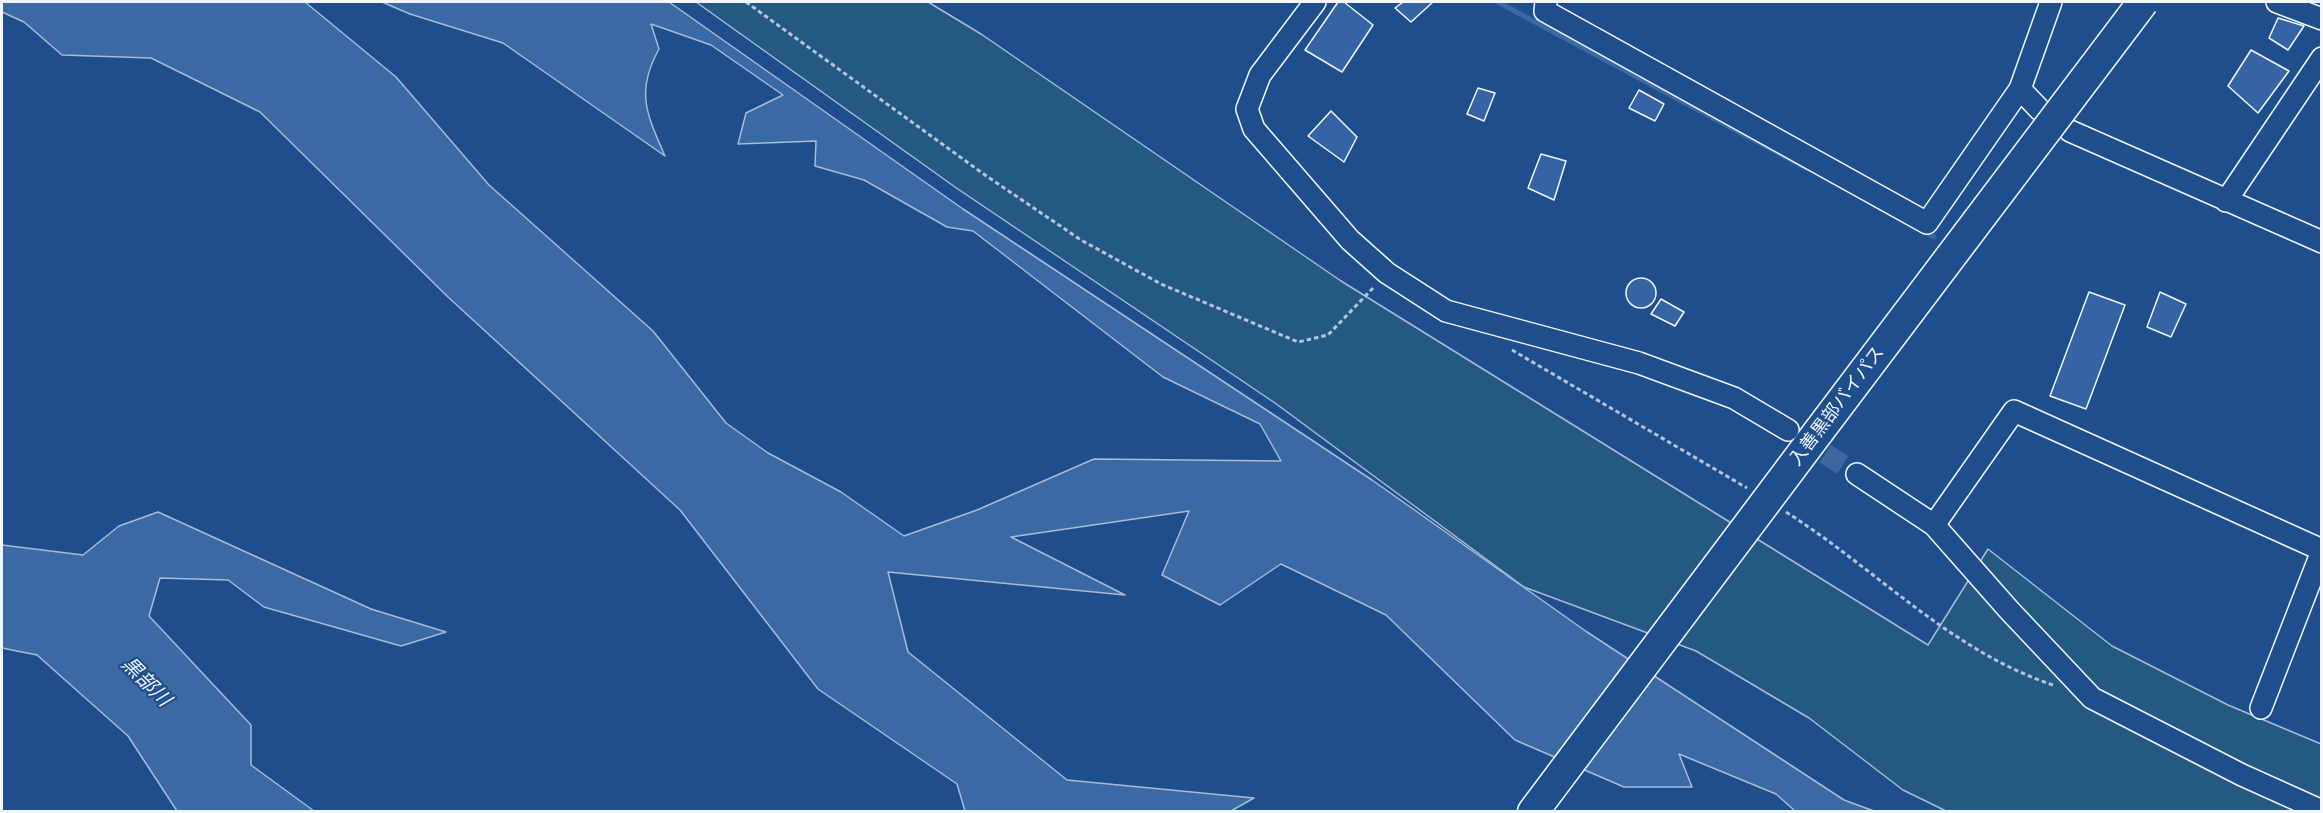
<!DOCTYPE html>
<meta charset="utf-8">
<style>
body{margin:0}
#map{position:relative;width:2323px;height:813px;overflow:hidden;background:#1f4e8c;font-family:Quicksand,sans-serif}
canvas{display:block}
.frame{position:absolute;inset:0;border:3px solid #f2f6ff;pointer-events:none}
</style>
<div id="map">
<canvas width="2323" height="813"></canvas>
<div class="frame"></div>
</div>
<script>
const c = document.querySelector('canvas').getContext('2d');
c.lineJoin = 'round';
function fillPath(path, color) {
  c.fillStyle = color;
  c.fill(path, 'evenodd');
}
function stroke(path, color, width, dash) {
  c.strokeStyle = color;
  c.lineWidth = width;
  c.lineCap = dash ? 'butt' : 'round';
  c.setLineDash(dash || []);
  c.stroke(path);
}
function write(font, color, halo, rows, align = 'center') {
  c.font = font + ' Quicksand,"Noto Sans JP",sans-serif';
  c.lineWidth = 4.5;
  c.setLineDash([]);
  c.textBaseline = 'middle';
  c.strokeStyle = halo;
  c.fillStyle = color;
  for (const [text, x, y, turn = 0] of rows) {
    c.save();
    c.translate(x, y);
    c.rotate((+turn || 0) * Math.PI / 180);
    c.textAlign = isNaN(turn) ? turn : align;
    if (halo) c.strokeText(text, 0, 0);
    c.fillText(text, 0, 0);
    c.restore();
  }
}
const green = new Path2D(`
 M696,2h232l53,32 360,247 587,364 60,-96 124,97 116,59 93,39v67h-375l-43,-21 -94,-72 -113,-67 -172,-64 -249,-184 -320,-216z`);
fillPath(green, '#245a82');
stroke(green, '#a8bbd7', 1.5);
const water = new Path2D(`
 M2,2h303l91,75 93,108 164,146 73,92 42,30 73,39 63,44 73,-26 117,-51 187,2 -21,-37 -97,-47 -190,-146 -26,-4 -83,-47 -49,-14 1,-25 -78,3 8,-31 37,-18 -72,-50 -60,-21 8,25c-24,43 -12,66 6,107l-162,-113 -93,-29 -28,-12h287l294,207 409,271 215,152 257,168 30,11h-79l-19,-17 -97,-40 13,33h-68l-109,-47 -129,-125 -105,-51 -61,41 -58,-30 27,-64 -178,26 114,58 -237,-23 20,80 159,128 187,18 -25,14 -264,-1 -8,-27 -139,-95 -138,-179 -232,-213 -188,-185 -109,-54 -89,-3 -38,-33 -22,-10z
 M158,512l213,97 75,23 -45,14 -137,-39 -36,-27 -68,-2 -11,38 102,109v40l63,46h-137l-49,-75 -91,-81 -35,-7v-103l81,10 36,-29z`);
fillPath(water, '#3b69a3');
stroke(water, '#a8bbd7', 1.5);
stroke(new Path2D(`
 M1498,2l308,166
 M1922,230l12,7`), '#3b69a3', 5);
const building = new Path2D(`
 M1338,2h6l29,23 -31,47 -37,-22z
 M1403,2h30l-22,20 -16,-14z
 M2278,18l26,8 -16,24 -19,-12z
 M2251,50l38,21 -31,42 -30,-27z
 M1478,88l17,5 -11,28 -17,-7z
 M1639,90l25,14 -9,17 -26,-13z
 M1331,111l26,26 -13,25 -36,-26z
 M1541,154l25,7 -12,39 -26,-12z
 M1626 293a15 15 0 1 1 30 0a15 15 0 1 1-30 0Z
 M2089,292l36,13 -39,104 -36,-13z
 M2160,292l26,12 -15,33 -24,-10z
 M1661,299l23,13 -9,14 -24,-12z`);
fillPath(building, '#3563a3');
stroke(building, '#f2f6ff', 1.5);
stroke(new Path2D(`
 M1799,437l58,37`), '#3f679d', 21, [21, 10]);
const minor = new Path2D(`
 M1315,2l-55,73 -13,34 7,20 96,111 37,33 59,38 193,52 95,35 54,32
 M1546,2l-1,9 382,212 93,-134 31,-87
 M2277,2l45,17
 M2020,89l20,21
 M2070,131l252,111
 M2226,201l96,-143
 M1857,474l77,51 75,85 83,88 150,77 80,36
 M1934,525l80,-114 308,139
 M2261,708l61,-157`);
const highway = new Path2D(`
 M1533,812l286,-381`);
stroke(minor, '#f2f6ff', 24);
stroke(highway, '#f2f6ff', 33);
stroke(new Path2D(`
 M746,2l239,173 96,65 80,44 137,58 30,-7 46,-48
 M1512,350l235,138
 M1786,512c90,57 165,139 267,173`), '#b3c4dc', 3, [4.5, 3]);
stroke(minor, '#1f4e8c', 21);
stroke(highway, '#1f4e8c', 30);
const highwayBridge = new Path2D(`
 M1819,431l324,-429`);
stroke(highwayBridge, '#f2f6ff', 33, []);
stroke(highwayBridge, '#1f4e8c', 30);
write('18px', '#f2f6ff', '#1f4e8c', [
 ["入善黒部バイパス",1837,406,-53]
]);
write('italic 20px', '#f2f6ff', '#1f4e8c', [
 ["黒部川",146,682,45]
]);
</script>
